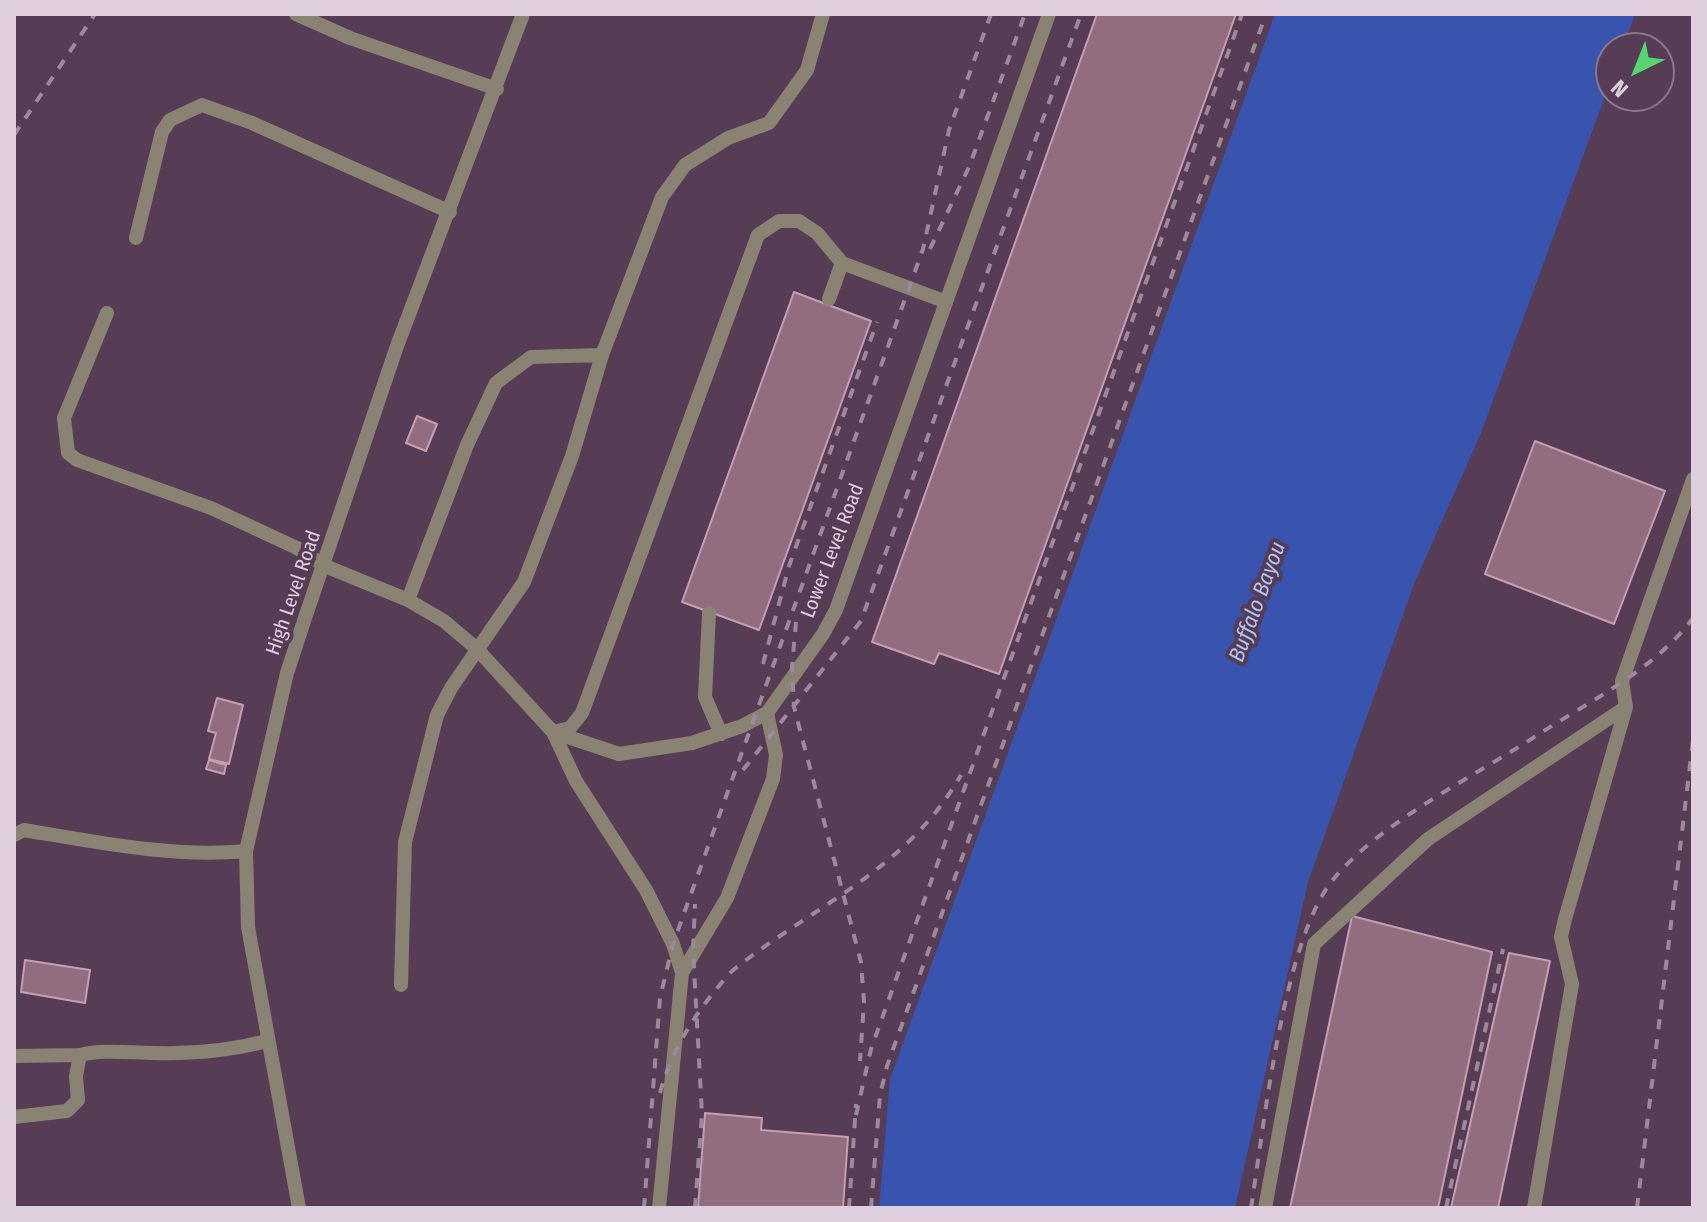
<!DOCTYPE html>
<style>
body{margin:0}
#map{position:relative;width:1707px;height:1222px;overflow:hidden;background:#563c55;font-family:"Fira Sans Condensed",sans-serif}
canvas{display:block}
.frame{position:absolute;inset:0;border:16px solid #dfcfde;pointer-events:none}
.north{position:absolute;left:1595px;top:32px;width:80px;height:80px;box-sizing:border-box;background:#563c55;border:2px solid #8d778c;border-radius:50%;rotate:223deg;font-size:22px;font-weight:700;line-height:32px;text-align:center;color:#dfcfde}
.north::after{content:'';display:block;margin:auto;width:28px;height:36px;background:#56d671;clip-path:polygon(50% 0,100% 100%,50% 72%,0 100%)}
</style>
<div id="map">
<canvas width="1707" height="1222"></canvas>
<div class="frame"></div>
<div class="north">N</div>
</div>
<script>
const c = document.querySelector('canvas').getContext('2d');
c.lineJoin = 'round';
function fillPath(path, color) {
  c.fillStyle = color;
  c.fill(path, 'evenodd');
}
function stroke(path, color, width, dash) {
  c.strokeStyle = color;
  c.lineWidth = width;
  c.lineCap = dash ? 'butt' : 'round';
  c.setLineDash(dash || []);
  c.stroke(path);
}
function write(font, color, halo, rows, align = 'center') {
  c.font = font + ' "Fira Sans Condensed",sans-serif';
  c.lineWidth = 8;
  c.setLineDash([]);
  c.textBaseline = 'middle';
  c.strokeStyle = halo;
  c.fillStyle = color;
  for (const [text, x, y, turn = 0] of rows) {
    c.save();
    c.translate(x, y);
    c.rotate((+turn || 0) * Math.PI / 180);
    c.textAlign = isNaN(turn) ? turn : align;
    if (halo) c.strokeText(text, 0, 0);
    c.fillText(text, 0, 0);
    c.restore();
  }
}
fillPath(new Path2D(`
 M1275,14h360l-12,34h-12v32l-130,353 -67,151 -106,298 -73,326h-356l11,-129z`), '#3954af');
const building = new Path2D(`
 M1097,14h139l-237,660 -60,-21 -5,11 -62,-22z
 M794,292l77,29 -112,309 -77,-28z
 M417,416l20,8 -11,27 -20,-8z
 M1535,441l130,50 -51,133 -129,-50z
 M217,698l26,7 -14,59 -20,-5 7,-26 -8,-2z
 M209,760l17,5 -2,9 -18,-5z
 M1352,916l140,36 -54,256h-148z
 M1509,953l41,8 -52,247h-47z
 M25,960l65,10 -5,33 -64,-11z
 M705,1113l57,5 -1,12 87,7 -5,71h-145z`);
fillPath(building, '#926d7f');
stroke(building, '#c69eb1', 2);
stroke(new Path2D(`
 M296,14l54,24 147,51
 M136,238l26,-106 8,-12 32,-15 50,18 198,89
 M829,299l13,-36
 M107,313l-43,105 4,35 9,7 134,48 86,40 28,18 83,34 36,21 33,28 76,83 23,49 70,109 27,54 9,29 -23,235
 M408,600l59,-155 29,-62 35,-26 71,-2
 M709,613l-4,84 16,37
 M553,732l66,22 73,-11 50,-17 25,-13 56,-79 13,-24 213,-596
 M553,732l17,-4 12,-15 176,-478 21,-14h20l18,12 25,30 102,38
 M14,835l10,-5c71,12 150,28 222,21
 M682,973l45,-75 46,-119 3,-24 -9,-42
 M401,985l4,-143 32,-127 14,-27 73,-106 48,-126 30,-101 60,-158 23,-32 43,-27 41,-15 38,-53 16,-56
 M14,1056l66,-1
 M14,1117l53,-6 11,-11 -2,-24 4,-21c25,-6 49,-2 75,-2 38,1 74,-2 112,-12
 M299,1208l-51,-281 -2,-76 41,-178 18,-55 92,-272 126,-332
 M1265,1208l49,-264 114,-105 198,-132
 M1534,1208l38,-224 -11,-47 4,-18 61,-212 -4,-26 71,-202`), '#8a8374', 14);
stroke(new Path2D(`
 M14,135l81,-121
 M930,249l39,-82 56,-153
 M796,622l-4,44 2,41 67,255 3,40 -4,59
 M763,664l26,-98 88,-244
 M743,770l118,-149 220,-607
 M660,1093c13,-47 39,-86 72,-122 82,-66 174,-100 229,-196
 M856,1115l15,-66 371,-1035
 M644,1208l16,-210 13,-54 250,-695 26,-119 42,-116
 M695,1208l7,-94 -9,-164 2,-46
 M849,1208l7,-104
 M871,1208l9,-113 7,-29 379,-1052
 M1251,1208c13,-82 32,-265 81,-327 46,-58 145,-106 207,-147 53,-34 116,-65 154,-116
 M1446,1208l57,-259
 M1637,1208l56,-468`), '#9d899c', 4, [10, 10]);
write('20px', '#dfcfde', '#563c55', [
 ["Lower Level Road",833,551,-69],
 ["High Level Road",294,593,-71]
]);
write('italic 22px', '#b2c6f6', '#563c55', [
 ["Buffalo Bayou",1258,602,-70]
]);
</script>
